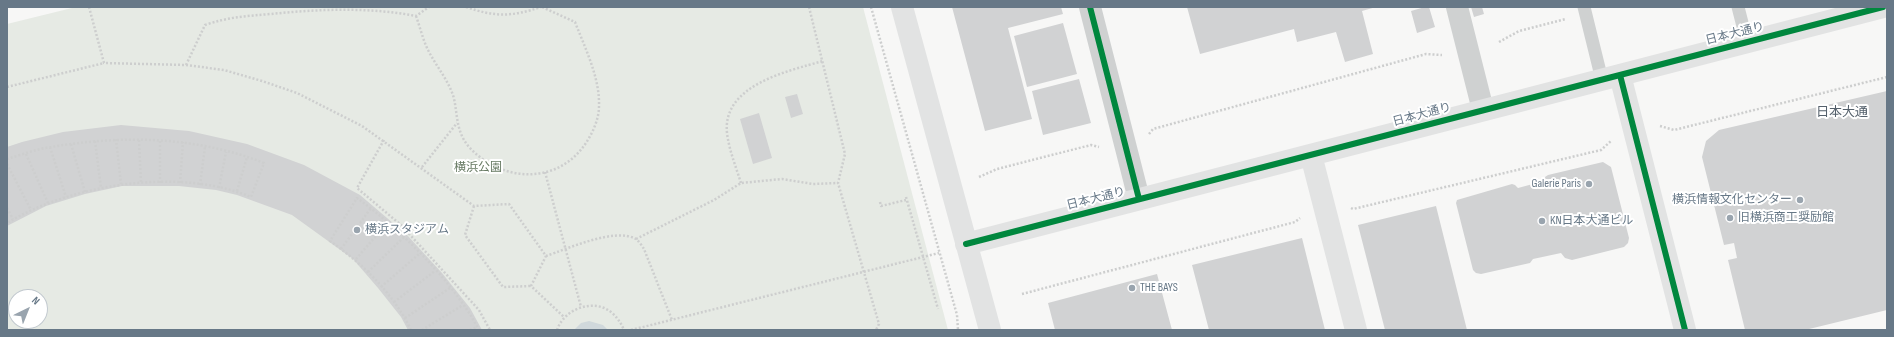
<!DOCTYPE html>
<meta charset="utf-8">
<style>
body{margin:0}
#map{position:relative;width:1894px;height:337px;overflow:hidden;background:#f7f7f6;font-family:"Sofia Sans Condensed",sans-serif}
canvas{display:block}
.frame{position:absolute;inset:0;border:8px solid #677887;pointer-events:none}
.north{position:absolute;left:8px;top:289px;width:40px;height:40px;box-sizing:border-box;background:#fff;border:1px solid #c2c9cf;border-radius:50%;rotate:43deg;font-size:11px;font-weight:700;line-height:16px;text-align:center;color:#677887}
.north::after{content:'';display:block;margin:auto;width:14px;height:18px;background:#99a4ae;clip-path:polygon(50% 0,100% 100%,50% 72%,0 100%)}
</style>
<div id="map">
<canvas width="1894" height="337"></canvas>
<div class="frame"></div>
<div class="north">N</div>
</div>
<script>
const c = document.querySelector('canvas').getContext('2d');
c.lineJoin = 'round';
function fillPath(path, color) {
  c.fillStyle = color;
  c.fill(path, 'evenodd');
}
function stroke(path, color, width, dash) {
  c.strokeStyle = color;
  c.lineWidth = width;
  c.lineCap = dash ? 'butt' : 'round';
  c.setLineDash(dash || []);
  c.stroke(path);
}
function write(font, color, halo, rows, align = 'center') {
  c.font = font + ' "Sofia Sans Condensed","Noto Sans JP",sans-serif';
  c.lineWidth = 4;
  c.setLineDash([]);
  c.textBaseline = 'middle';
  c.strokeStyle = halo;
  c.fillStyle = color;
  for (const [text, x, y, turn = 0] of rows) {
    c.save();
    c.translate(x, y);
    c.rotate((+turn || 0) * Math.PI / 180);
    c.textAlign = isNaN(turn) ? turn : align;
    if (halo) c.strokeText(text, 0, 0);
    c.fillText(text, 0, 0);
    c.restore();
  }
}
fillPath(new Path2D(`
 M76,7h787l85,323h-941v-306zM16,297h24v24h-24z`), '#e6eae4');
fillPath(new Path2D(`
 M589,321l14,4 5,5h-34l7,-7z`), '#d0d8db');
fillPath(new Path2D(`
 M952,7h109l2,7 -55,14 24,91 -47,12z
 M1187,7h189l-14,4 11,43 -28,8 -9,-30 -39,10 -3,-13 -94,25z
 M1425,7h4l6,20 -18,6 -6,-22z
 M1471,7h11l2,7 -10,3z
 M1063,23l14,51 -50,13 -13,-51z
 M1079,79l12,44 -48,12 -11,-44z
 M1887,91v219l-82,20h-60l-17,-70 9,-2 -3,-15 -10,2 -22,-88 4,-16 13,-11z
 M797,94l6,20 -12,4 -6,-21z
 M759,113l13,45 -19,6 -13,-45z
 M121,125l68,6 58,13 57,21 56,30 47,40 35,38 28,35 12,22h-74l-7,-13 -23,-29 -25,-29 -61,-44 -55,-20 -21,-5 -37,-4h-57l-37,8 -39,12 -39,20v-79l15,-5 41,-10z
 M1603,162l8,5 18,71 -1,5 -4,4 -52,13 -7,-2 -4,-5 -28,6 -3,4 -49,11 -5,-1 -3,-3 -17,-67 1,-3 55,-16 3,1 3,3 26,-7 1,-4 3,-2z
 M1436,206l31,124h-82l-27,-105z
 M1302,238l23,92h-116l-17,-65z
 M1157,274l15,56h-117l-7,-27z`), '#d1d2d3');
stroke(new Path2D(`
 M89,7l15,56 82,2 38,5 38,11 35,12 65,33 112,80 35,-2 37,52 -15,30 33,31
 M466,7c29,10 45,10 75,0
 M809,7l36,147 -7,29 41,141 -3,6
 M871,7l86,308 1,15
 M416,16c4,11 7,24 12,34 7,14 17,26 23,40 8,17 2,38 18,57 33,36 89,38 117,-4 7,-11 13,-24 13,-37 1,-28 -14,-58 -24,-84l-33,-15
 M1499,42l20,-11 47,-12
 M186,65l19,-40c23,-8 42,-9 66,-11 48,-5 98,-7 145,2l13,-9
 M7,87l97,-24
 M1660,126l14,4 213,-53
 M1149,134l4,-5 273,-75 16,1
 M116,139l5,45
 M139,140l2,43
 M384,140l-27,48 44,37 78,85 11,20
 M95,141l6,47
 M160,141v42
 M71,144l14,48
 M50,147l16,50
 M26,154l22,49
 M7,159c14,-4 29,-10 44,-12 71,-12 145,-11 213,16l-13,34c-71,-30 -179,-13 -244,26
 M7,164l24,46
 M422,167l35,-44
 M545,172l36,135
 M979,177l18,-8 94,-24 8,2
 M180,183l3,-41
 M741,183c-5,-16 -12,-33 -14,-50 -5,-48 61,-62 96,-72
 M200,185l5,-38
 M219,188l7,-36
 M237,191l10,-34
 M906,197l32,112
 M880,202l1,4 25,-6
 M474,206l-9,29 38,52 28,-1
 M7,208l6,11
 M1351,208l2,1 248,-59 10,-9
 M636,239l78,-39 27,-17 41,-4 31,5 25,-1
 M341,249l30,-41
 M546,256c21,-7 69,-29 90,-17 3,2 6,7 8,10l28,71
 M356,259l32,-37
 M368,272l36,-35
 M381,287l38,-33
 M1022,294l273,-72 5,-4
 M394,302l41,-31
 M405,318l45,-30
 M411,330c-18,-37 -48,-66 -81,-89l27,-43c43,31 97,84 122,132
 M422,330l41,-25
 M470,330l7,-3
 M557,330c7,-21 36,-32 54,-18 6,5 10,11 13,18
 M631,330l308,-77`), '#cdcece', 2.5, [2, 2]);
stroke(new Path2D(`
 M1584,7l18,73
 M1738,7l9,35`), '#cfd1d1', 13);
stroke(new Path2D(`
 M1090,7l49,192
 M1457,7l26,103`), '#cfd1d1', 22);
stroke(new Path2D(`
 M902,7l88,323
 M1620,75l65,255
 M1311,155l45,175
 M966,244l917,-237`), '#e2e3e3', 22);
stroke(new Path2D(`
 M1090,7l49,192
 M1620,75l65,255
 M966,244l917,-237`), '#00873e', 6);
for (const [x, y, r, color] of [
 [1589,184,4,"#99a4ae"],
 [1800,200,4,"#99a4ae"],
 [1730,218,4,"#99a4ae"],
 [1542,221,4,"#99a4ae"],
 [357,230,4,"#99a4ae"],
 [1132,288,4,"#99a4ae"]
]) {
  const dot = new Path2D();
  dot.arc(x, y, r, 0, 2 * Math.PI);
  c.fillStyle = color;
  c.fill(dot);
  stroke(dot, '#fff', 1.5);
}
write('12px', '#677887', '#fff', [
 ["日本大通り",1735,34,-14],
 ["日本大通り",1422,115,-15],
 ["日本大通り",1096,199,-14]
]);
write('12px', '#667962', '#fff', [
 ["横浜公園",478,168]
]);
write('12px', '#677887', '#fff', [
 ["Galerie Paris",1581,184,"right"],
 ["横浜情報文化センター",1792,200,"right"],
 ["旧横浜商工奨励館",1738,218],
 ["KN日本大通ビル",1550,221],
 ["横浜スタジアム",365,230],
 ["THE BAYS",1140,288]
], 'left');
write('13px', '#55616c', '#fff', [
 ["日本大通",1842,113]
]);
</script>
